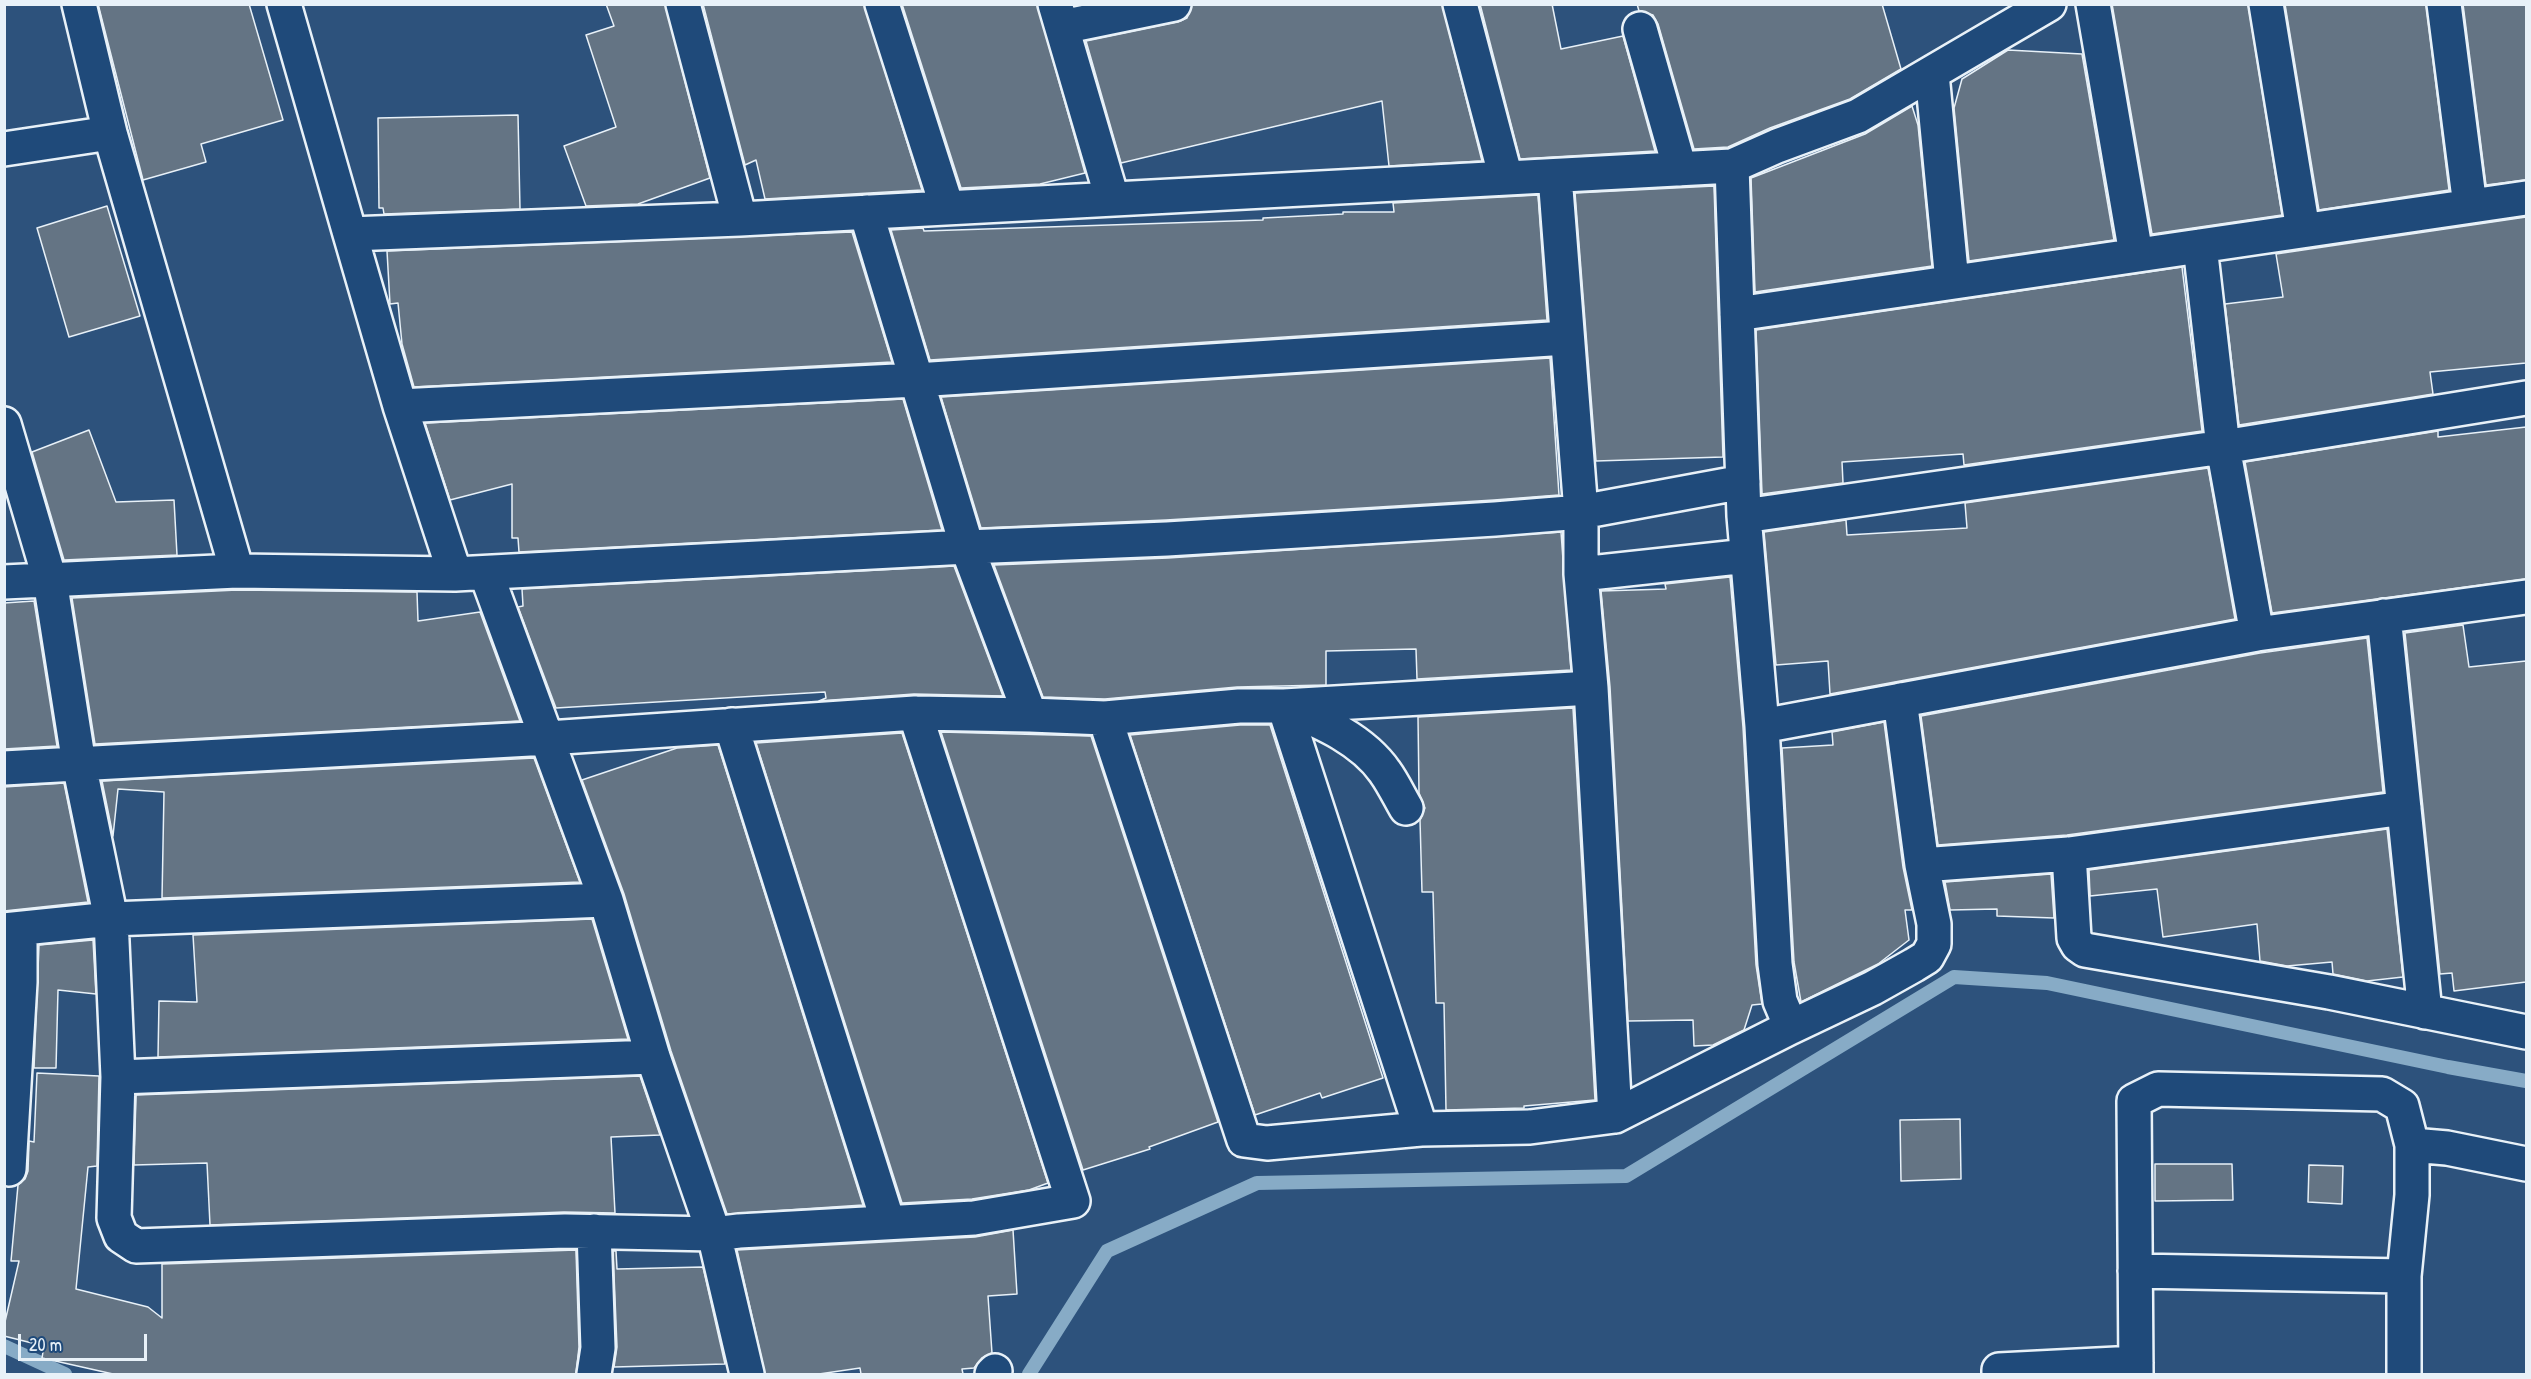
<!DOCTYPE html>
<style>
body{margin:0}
#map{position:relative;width:2531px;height:1379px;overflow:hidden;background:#2d527c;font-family:"Patrick Hand",sans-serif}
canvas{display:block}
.frame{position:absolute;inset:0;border:6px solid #e8f1f8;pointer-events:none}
.scale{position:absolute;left:18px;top:1334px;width:129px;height:27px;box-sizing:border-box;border:3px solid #e8f1f8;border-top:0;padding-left:8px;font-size:18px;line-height:21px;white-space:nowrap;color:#e8f1f8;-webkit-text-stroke:4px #1f4a7a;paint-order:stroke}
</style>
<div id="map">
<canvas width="2531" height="1379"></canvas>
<div class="frame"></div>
<div class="scale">20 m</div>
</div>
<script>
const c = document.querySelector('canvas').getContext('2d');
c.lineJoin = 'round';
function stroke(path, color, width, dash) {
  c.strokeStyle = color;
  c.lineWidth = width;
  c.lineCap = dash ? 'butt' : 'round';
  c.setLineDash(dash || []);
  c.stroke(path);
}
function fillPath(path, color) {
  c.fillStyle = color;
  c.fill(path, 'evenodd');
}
stroke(new Path2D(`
 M4,1346l61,28
 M1029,1374l78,-123 150,-68 369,-7 328,-199 93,6 401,84 78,14`), '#87abc6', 14);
const building = new Path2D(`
 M98,4h151l34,116 -82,24 5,18 -63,18z
 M606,4h59l45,174 -72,26 -52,2 -22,-60 52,-19 -30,-92 28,-9z
 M703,4h161l58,186 -157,9 -9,-39 -11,5z
 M902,4h135l48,169 -45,11 -79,4z
 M1192,4h250l40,157 -93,5 -7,-65 -261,62 -35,-122 92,-19 9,-4z
 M1480,4h72l9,45 62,-13 32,115 -135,8z
 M1637,4h245l19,65 -51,30 -80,29 -42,19 -34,2 -36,-125 -5,-9 -14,-4z
 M2112,4h136l34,211 -130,19z
 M2285,4h141l23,186 -130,20z
 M2463,4h63v176l-40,5z
 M2008,50l74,4 32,186 -145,21 -15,-153 8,-29z
 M1912,106l6,19 14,141 -177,26 -4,-114 114,-44z
 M518,115l2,94 -136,5 -1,-6h-4l-1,-90z
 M1714,186l9,271 -127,4 -21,-268z
 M1538,195l9,125 -617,40 -39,-130 32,-2 1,3 339,-11v-2l80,-4v-2h51l-1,-9z
 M107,206l33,110 -71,21 -32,-109z
 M2526,217v146l-96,9 3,22 -194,31 -14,-121 58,-7 -7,-43z
 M852,232l40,130 -478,25 -12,-43 -4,-41 -8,1 -3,-53z
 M2182,267l20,164 -238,34 -1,-11 -121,8 1,21 -81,11 -6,-164z
 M1550,358l9,137 -65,5 -328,20 -185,8 -40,-131z
 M903,399l39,131 -423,22 -1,-14h-6v-54l-62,16 -25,-77z
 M2526,427v152l-254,34 -27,-151 193,-31v6z
 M89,430l27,72 58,-2 3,55 -113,5 -32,-108z
 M2208,468l27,151 -405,75 -2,-33 -52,4 -12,-133 82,-12 1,15 120,-7 -2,-25z
 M1561,532l10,138 -154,9 -1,-30 -90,2v34l-89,2 -132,12 -62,-2 -49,-132 174,-7z
 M954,566l49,130 -89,-2 -95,7 7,-3 -1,-6 -269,16 -38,-101 5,-1 -1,-17z
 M1730,577l13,150 13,238 6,39 -10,1 -8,25 -31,15 -19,1 -1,-26 -65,1 -18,-334 -9,-96 65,-2 -1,-5z
 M237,590l180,2 1,29 62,-9 40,109 -425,23 -23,-146z
 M34,601l23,145 -53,3v-146z
 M2463,625l6,42 57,-6v321l-72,9 -2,-18 -12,1 -35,-341z
 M2367,638l16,154 -316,43 -129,10 -17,-129 339,-63z
 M1573,708l22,392 -71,6v2l-78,2 -2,-107h-8l-3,-111h-11l-2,-72 5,-12 -6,-15 -1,-76z
 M1884,722l19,145 9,43h-7l4,30 -31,24 -77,38 -7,-40 -12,-214 51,-3 -1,-13z
 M1240,725h30l113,353 -61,20 -2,-5 -65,22 -125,-380z
 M941,732l150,4 127,386 -69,25 1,2 -67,21z
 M902,733l146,450 -19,7 -57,9 -70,4 -146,-460z
 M718,745l145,460 -136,9 -56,-163 -47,-157 -42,-114 95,-32z
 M534,758l46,124 -418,16 2,-106 -46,-3 -5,47 -11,-55z
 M64,783l24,119 -84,9v-124z
 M2387,829l16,148 -36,4 -34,-7 -1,-12 -45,4 -27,-5 -3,-37 -94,13 -6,-48 -67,7 -1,-26z
 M2051,874l3,44 -57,-2v-7l-47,1 -5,-28z
 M592,919l36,120 -470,18 1,-56 38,1 -4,-67z
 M93,940l3,54 -38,-4 -2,78h-22l5,-123z
 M37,1073l62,3 -2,90 -9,1 -12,122 72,18 14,11v-54l414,-14 3,97 -3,27h-463l-71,-16 2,-12 -40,-10v-10l15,-65h-8l7,-76 7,-6 3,-8 1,-30 5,1z
 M640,1076l20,59 -49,2 4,76 -51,-1 -354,13 -3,-62 -73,2 2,-70z
 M1960,1119l1,60 -60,2 -1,-61z
 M2155,1164h77l1,36 -78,1z
 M2309,1165l34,1 -1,38 -34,-2z
 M1013,1230l4,64 -29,2 4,57 -10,5 -8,10 -12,1 1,5h-102l-1,-6 -41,6h-54l-28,-124 238,-13z
 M613,1251h3l1,18 86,-2 22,97 -111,3 3,-20z`);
fillPath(building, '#647484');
stroke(building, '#e8f1f8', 1.5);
const street = new Path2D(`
 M79,4l31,129 127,438
 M284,4l66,230 390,-15 992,-53 45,-20 81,-30 191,-112
 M683,4l57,215
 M882,4l65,203
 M1055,4l57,194
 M1460,4l46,174
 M2093,4l43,250
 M2266,4l37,226
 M2444,4l26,202
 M1062,27l112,-23
 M1640,29l40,140
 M1932,74l20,208
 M4,149l106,-16
 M1732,166l12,350 18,210 495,-92 269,-37
 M866,212l101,335 63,168 75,3 139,422 23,3 154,-14 109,-2 85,-11 -24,-428 -10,-114v-62l-26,-336
 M350,234l50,172 55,168 512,-27 200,-8 328,-20 86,-7 162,-30
 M2200,246l23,201 34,187
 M1737,314l789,-116
 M400,406l516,-26 650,-42
 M4,424l46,156 29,184 32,155 7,158 -4,141 7,18 15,10 429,-15 149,3 -61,-177 -47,-157 -120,-327
 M1744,516l479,-69 303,-49
 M1581,574l166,-18
 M4,582l233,-11 218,3
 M2384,616l41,396
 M1284,706l137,423
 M1288,708c34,14 75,32 97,64 8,11 14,24 21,36
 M1105,718l134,-12h45l307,-18
 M731,725l157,497
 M1762,726l13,238 5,37 11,26 82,-39 41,-23 13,-8 7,-13v-20l-12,-59 -22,-165
 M4,768l544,-30 367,-25 115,2
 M2069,854l5,84 4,7 7,5 244,42 197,40
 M1922,865l147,-11 335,-46
 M4,930l107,-11 495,-19
 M118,1077l535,-20
 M1615,1116l176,-89
 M9,1169l11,-187v-52
 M2135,1271l269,5
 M594,1374l4,-26 -4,-117
 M747,1374l-33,-140 25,-3 235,-13 99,-17 -158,-488
 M992,1374l3,-3
 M1999,1374v-4l137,-7
 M2136,1374l-2,-273 24,-12 224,5 20,12 10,39
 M2404,1374v-98l8,-81v-50l35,3 79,16`);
stroke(street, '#e8f1f8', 38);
stroke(street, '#1f4a7a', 33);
</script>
